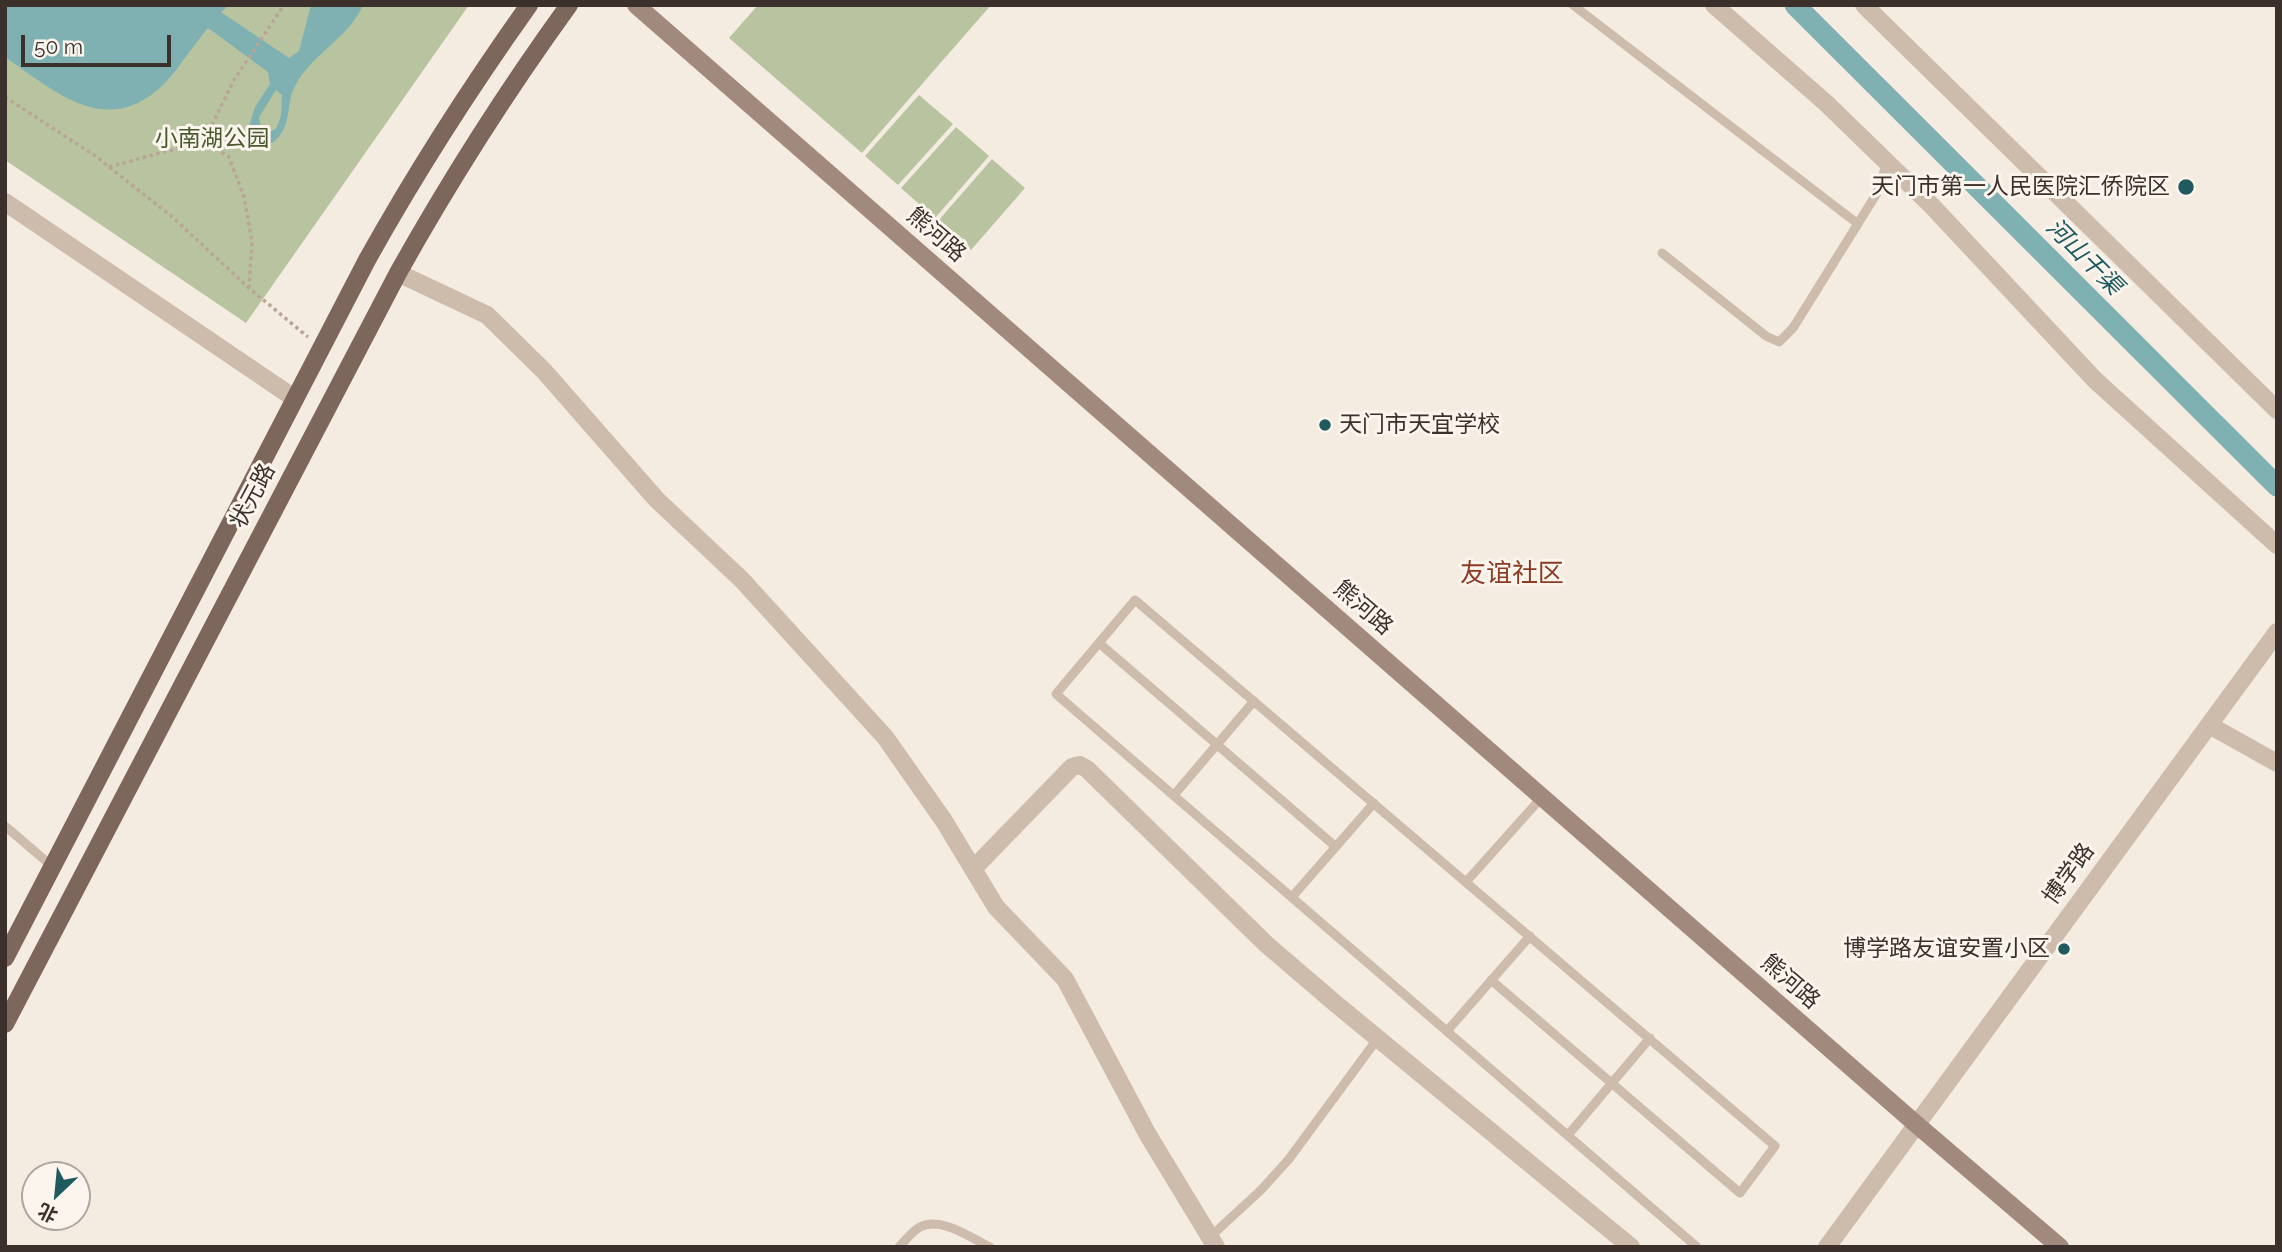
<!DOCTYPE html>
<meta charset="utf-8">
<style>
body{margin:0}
#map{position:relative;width:2282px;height:1252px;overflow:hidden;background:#f4ebe1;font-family:Raleway,"Noto Sans SC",sans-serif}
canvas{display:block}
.frame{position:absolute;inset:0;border:7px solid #3b302b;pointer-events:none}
.north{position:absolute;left:21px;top:1161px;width:70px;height:70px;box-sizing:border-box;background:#fbf5ee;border:2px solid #aea6a0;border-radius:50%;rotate:206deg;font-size:19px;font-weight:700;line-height:28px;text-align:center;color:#3b302b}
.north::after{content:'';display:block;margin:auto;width:24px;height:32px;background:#1f5a5e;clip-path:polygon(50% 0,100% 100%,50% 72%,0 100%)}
.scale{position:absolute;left:21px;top:35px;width:150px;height:32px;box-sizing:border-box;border:4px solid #3b302b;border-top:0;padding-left:9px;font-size:21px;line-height:24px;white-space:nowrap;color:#3b302b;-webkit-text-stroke:5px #fbf5ee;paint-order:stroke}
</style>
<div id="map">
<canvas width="2282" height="1252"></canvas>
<div class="frame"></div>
<div class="north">北</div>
<div class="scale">50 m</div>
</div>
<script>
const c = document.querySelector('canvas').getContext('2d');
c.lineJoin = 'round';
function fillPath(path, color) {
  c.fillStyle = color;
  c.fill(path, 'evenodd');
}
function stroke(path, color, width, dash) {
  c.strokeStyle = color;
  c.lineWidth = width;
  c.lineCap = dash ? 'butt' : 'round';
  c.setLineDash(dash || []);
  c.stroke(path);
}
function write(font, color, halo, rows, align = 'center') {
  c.font = font + ' Raleway,"Noto Sans SC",sans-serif';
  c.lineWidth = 6;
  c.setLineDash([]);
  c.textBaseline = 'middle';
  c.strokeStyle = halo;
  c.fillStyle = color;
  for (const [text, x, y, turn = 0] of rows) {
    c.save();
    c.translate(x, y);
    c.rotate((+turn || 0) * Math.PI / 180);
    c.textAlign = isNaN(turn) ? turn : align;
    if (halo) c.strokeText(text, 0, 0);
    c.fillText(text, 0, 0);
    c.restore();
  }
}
fillPath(new Path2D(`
 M5,5h464l-223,318 -241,-163z
 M758,5h233l-129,148 -133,-115z
 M919,95l34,29 -55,61 -33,-29z
 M956,127l33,29 -54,62 -34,-30z
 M992,159l33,29 -54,62 -33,-29z`), '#b8c4a0');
fillPath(new Path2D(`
 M5,5h224l-8,7 68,46 10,-7 12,-46h52c-14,33 -49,47 -67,79 -12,21 -2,43 -24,59 -12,-1 -19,-8 -22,-20l5,-16 15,-23 -2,-12 -60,-44c-15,17 -27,38 -43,55 -57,57 -108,10 -160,-26zM276,90l6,5 -1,21 -5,13 -7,3 -8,-4 -2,-11z`), '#7fb0b2');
stroke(new Path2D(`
 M1795,5l482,481`), '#7fb0b2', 21);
stroke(new Path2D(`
 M5,97l89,58 76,60 79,73 59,49
 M109,167l95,-26
 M249,288l3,-47 -8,-44 -15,-40 -25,-16 30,-61 50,-75`), '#b9a596', 3.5, [3.5, 3.5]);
stroke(new Path2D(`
 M1573,5l285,219
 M1662,253l104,83 13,6 14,-14 84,-135 10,-30
 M1099,643l237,204
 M1174,795l80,-94
 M5,826l48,41
 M1466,882l76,-85
 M1292,897l82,-94
 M1491,980l249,213 35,-47 -640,-546 -79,94 641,553
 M1447,1031l83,-95
 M1568,1135l82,-97
 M1210,1237l51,-47 28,-31 89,-121
 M899,1247c7,-7 13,-16 21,-20 21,-11 51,11 70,20`), '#cdbbac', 9);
stroke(new Path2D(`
 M1714,5l113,99 105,102 163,174 182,165
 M1864,5l413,405
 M5,202l289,196
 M398,273l89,42 57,56 113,129 85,80 143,157 59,84 52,86 69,72 83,156 68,112
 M2209,725l68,38
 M973,869l99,-102 8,-2 7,4 179,175 70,60 295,243
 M1827,1247l450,-615`), '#cdbbac', 18);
stroke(new Path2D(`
 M636,5l1280,1119 144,123`), '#a18a7d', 18);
stroke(new Path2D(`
 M5,958l362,-698c49,-88 103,-172 162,-255
 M5,1024l393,-751c52,-93 108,-181 171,-268`), '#7d675c', 18);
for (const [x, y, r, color] of [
 [2186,187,9,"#1f5a5e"],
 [1325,425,7,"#1f5a5e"],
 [2064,949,7,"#1f5a5e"]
]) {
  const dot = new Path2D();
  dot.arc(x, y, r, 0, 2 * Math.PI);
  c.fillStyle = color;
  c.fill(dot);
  stroke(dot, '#fbf5ee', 2.5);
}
write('23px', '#4a5a2e', '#fbf5ee', [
 ["小南湖公园",212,139]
]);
write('23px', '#3b302b', '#fbf5ee', [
 ["天门市第一人民医院汇侨院区",2170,187],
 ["天门市天宜学校",1339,425,"left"],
 ["博学路友谊安置小区",2050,949]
], 'right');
write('23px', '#3b302b', '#fbf5ee', [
 ["熊河路",936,235,41],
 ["状元路",253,496,-62],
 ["熊河路",1363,608,41],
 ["博学路",2069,874,-54],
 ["熊河路",1790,982,41]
]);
write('italic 24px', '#1f5a5e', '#fbf5ee', [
 ["河山干渠",2084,257,45]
]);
write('26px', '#8c3b22', '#fbf5ee', [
 ["友谊社区",1512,574]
]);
</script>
